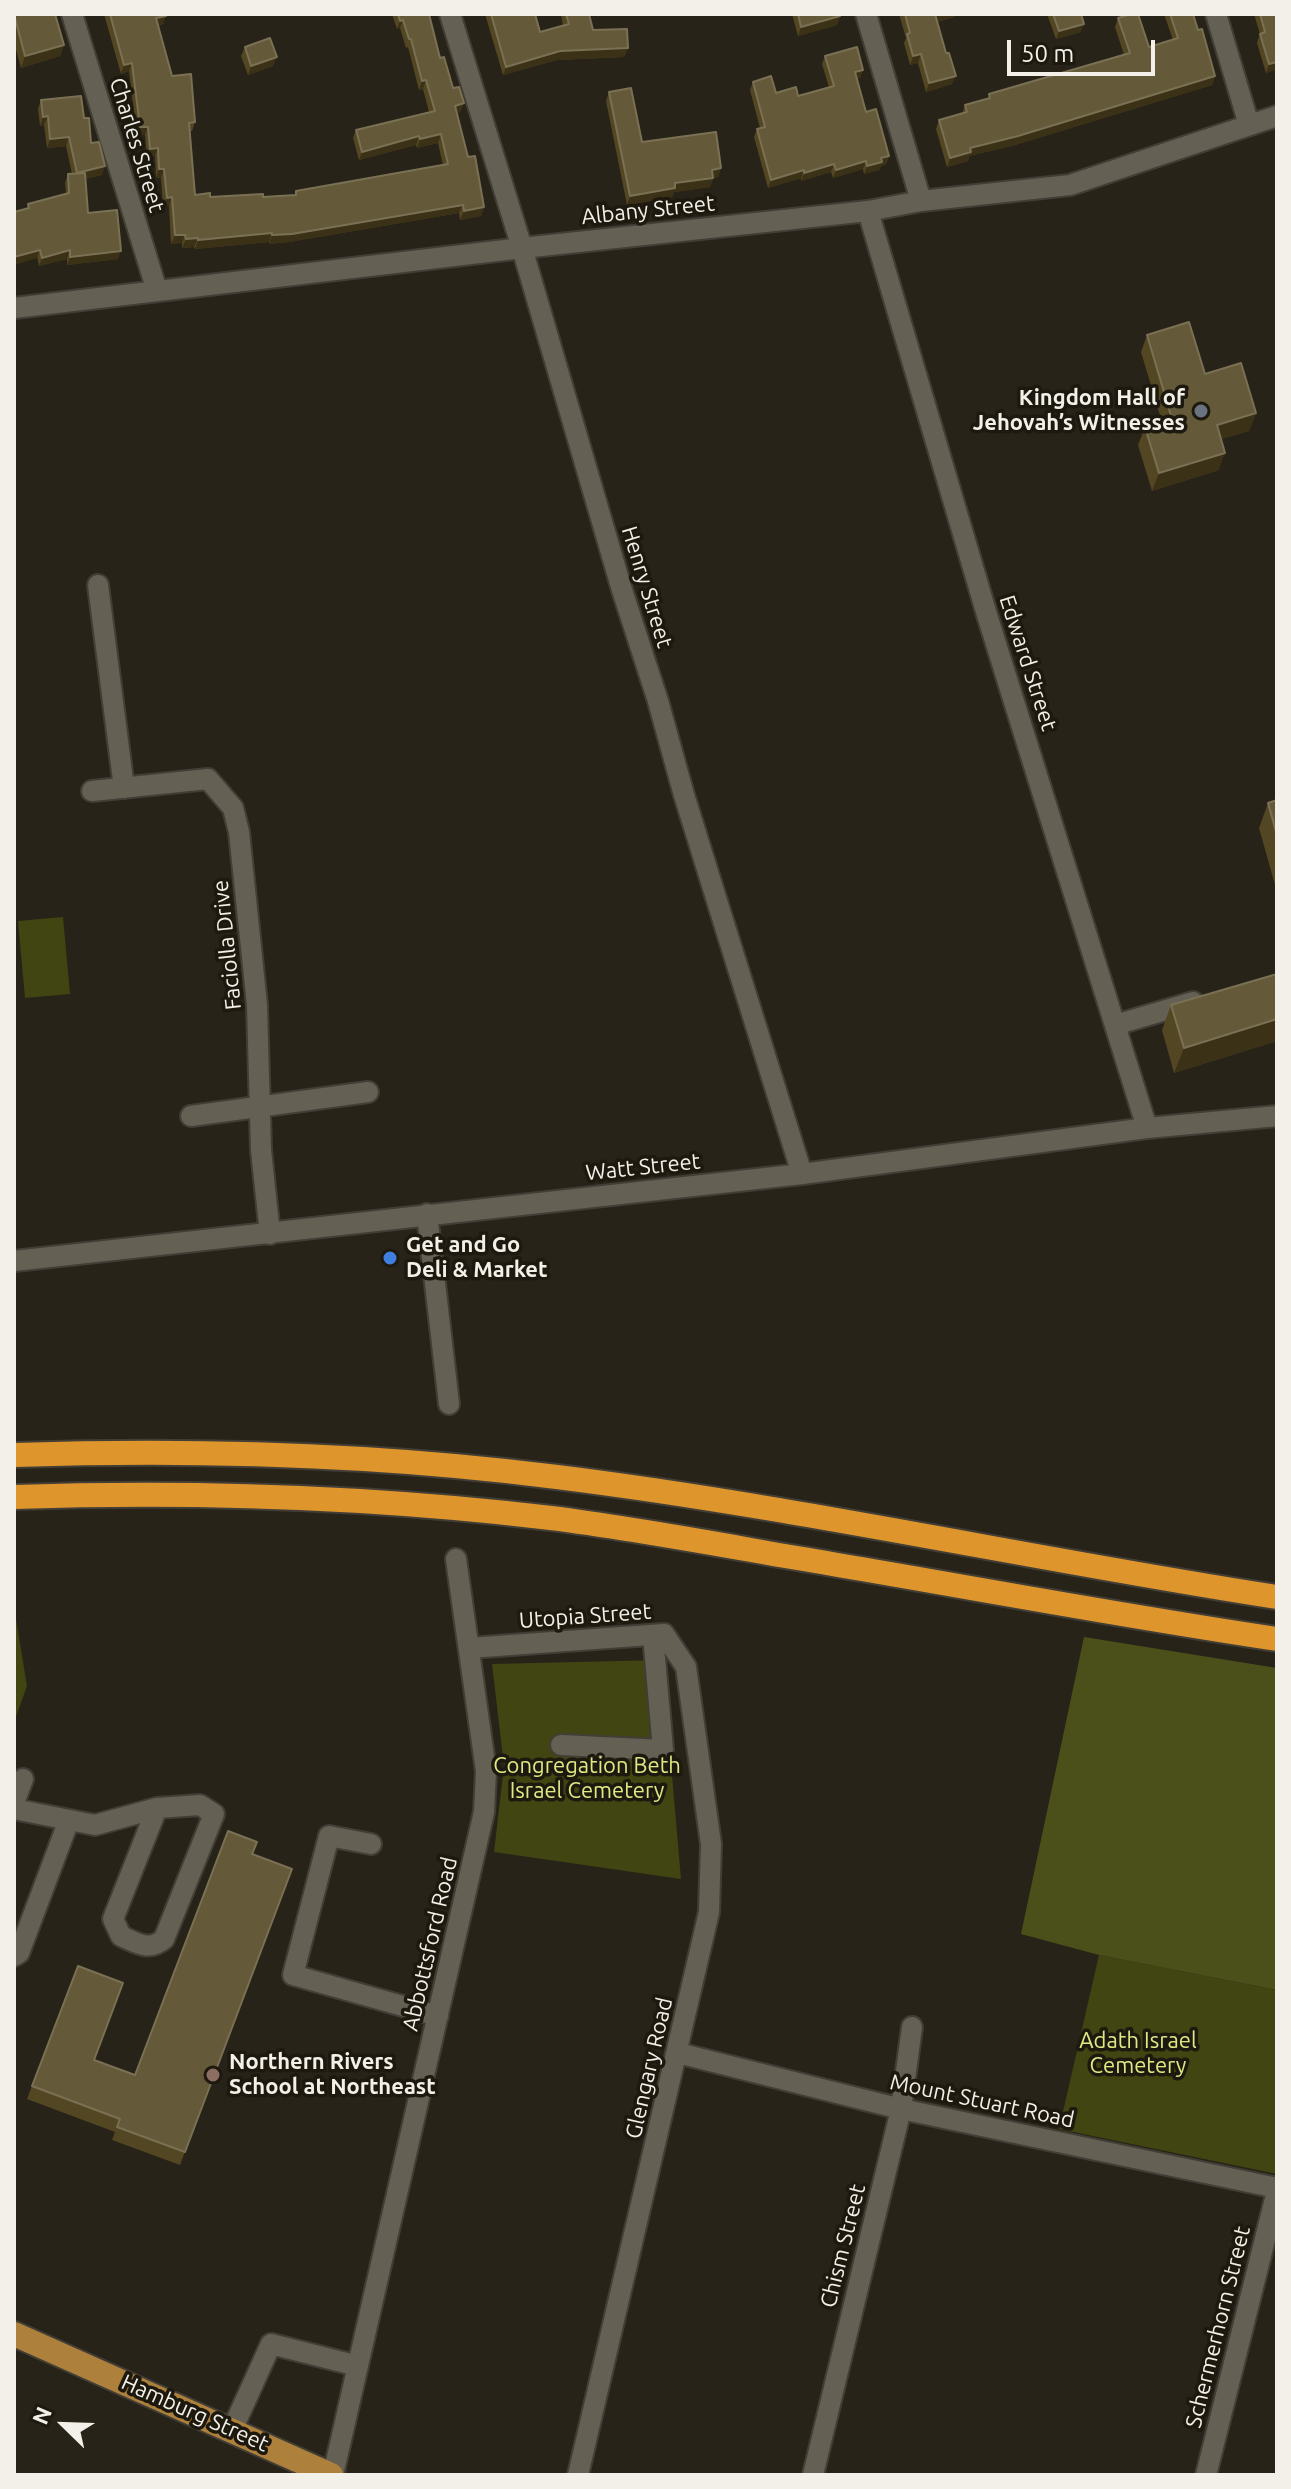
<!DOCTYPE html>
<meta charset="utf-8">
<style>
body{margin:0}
#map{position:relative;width:1291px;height:2489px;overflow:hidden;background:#272318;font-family:Ubuntu,sans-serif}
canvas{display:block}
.frame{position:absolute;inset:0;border:16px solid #f2f0e8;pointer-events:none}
.north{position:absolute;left:24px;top:2385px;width:80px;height:80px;-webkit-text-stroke:6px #1d190f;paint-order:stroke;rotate:293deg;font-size:22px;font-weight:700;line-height:32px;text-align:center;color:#f2f0e8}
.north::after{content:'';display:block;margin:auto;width:28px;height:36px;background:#f2f0e8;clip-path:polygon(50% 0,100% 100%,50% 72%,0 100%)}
.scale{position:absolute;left:1007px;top:40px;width:148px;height:36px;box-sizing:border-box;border:4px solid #f2f0e8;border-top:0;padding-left:10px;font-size:24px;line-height:28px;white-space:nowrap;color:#f2f0e8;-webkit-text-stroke:6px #1d190f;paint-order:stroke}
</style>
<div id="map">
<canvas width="1291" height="2489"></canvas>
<div class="frame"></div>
<div class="north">N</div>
<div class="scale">50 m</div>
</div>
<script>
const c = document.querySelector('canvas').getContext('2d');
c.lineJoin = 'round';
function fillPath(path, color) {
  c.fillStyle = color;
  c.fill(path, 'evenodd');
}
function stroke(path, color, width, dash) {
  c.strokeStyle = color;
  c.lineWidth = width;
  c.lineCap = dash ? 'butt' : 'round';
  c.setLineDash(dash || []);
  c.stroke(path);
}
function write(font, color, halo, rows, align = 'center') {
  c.font = font + ' Ubuntu,sans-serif';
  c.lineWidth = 7;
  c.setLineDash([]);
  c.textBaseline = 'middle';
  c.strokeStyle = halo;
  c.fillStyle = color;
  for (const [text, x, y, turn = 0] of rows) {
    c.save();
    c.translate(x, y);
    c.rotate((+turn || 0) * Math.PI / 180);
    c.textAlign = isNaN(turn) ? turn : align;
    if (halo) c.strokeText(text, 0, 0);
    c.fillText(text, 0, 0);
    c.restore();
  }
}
fillPath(new Path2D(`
 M63,917l7,77 -45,4 -7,-77z
 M14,1607l13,79 -13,36z
 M662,1660l19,219 -187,-27 10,-86 -12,-102z
 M1099,1955l178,35v184l-218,-45z`), '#414512');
fillPath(new Path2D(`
 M1084,1637l193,31v322l-178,-35 -78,-21z`), '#4b501a');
const minor = new Path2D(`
 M72,14l85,277
 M450,14l72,234 100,342 36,111 26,94 118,379
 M866,14l55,187
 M1216,14l33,111
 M868,211l119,404 160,513
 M14,308l508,-60 346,-37 53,-10 149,-16 207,-69
 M98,585l26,203
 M92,791l116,-12 25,29 6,24 18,173 4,145 9,84
 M1115,1025l78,-23
 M191,1116l177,-24
 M427,1214l22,190
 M14,1261l788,-87 345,-46 130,-12
 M469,1648l195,-14 22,33 25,177 -2,68 -131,563
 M561,1745l102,5 -10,-115
 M14,1803l9,-24
 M14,1809l81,16 62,-17 43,-3 14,9 -50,125c-15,13 -27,4 -43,-3l-8,-17 44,-111
 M371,1844l-42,-8 -36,139 145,41
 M14,1956l5,-3 50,-133
 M678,2053l223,56 376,79
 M232,2430l39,-86 87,22
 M333,2475l151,-663 2,-41 -30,-212
 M813,2475l88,-366 11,-82
 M1206,2475l71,-284`);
const major = new Path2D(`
 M14,2334l317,141`);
const highway = new Path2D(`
 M14,1455c181,-6 363,-1 543,22 241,30 480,83 720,120
 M14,1497c179,-6 359,0 537,21 80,10 160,25 240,39 162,27 324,58 486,82`);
stroke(minor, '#423e36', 24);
stroke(major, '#423e36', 28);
stroke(highway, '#423e36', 28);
stroke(minor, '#646054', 20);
stroke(major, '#ad803c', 24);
stroke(highway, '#de952c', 24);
fillPath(new Path2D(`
 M14,14l50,31 -4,11 -39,12 -7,-26z
 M104,14h61l-2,10 -5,2 14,50 23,46 -3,9h-2l5,64 15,2h53l31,-2 2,-4 147,-26 -5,-22 -21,5 -1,-3 -57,15 -6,-22 3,-8 73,-18 -6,-23 -4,1 -11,-43 -2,1 -6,-20 -3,1 -5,-15h37l11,44 13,30 11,15 -4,9 -3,1 11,44 16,50 -3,9 -21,4 -1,-7 -170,29 -20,2v-2l-74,7 -1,-2 -12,1v-5l-11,1 -2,-38h-6l-2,-28h-5l-1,-22 -8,1 -2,-22h-8l-8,-64 -8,3z
 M485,14h50l5,18 23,-6 -2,-12h28l4,16 35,18 -4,9 -67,3 -54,15z
 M792,14h47l1,2 -3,9 -39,11z
 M899,14h56l-1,3 -17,5 15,62 -26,8 -8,-29 -8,2 -6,-22 2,-5z
 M1047,14h34v18l-25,7z
 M1164,14h29l22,62 -3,9 -197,60 -46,11 -1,5 -21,6 -11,-38 3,-9 23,-6 3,-9 23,-6 1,-5 135,-39 -9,-28 3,-9 31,29 24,-7z
 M1254,14h23v55l-11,4 -9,-30 3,-9z
 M245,47l28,19 -25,9 -7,-19z
 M825,56l38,14 -3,8 -3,1 9,33 23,44 -3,8 -5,2 -2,4 -15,4 -1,-5 -30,9 -2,-6 -30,9v-3l-33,10 -14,-51 3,-8 3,-1 -10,-38 3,-8 23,11 22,3 31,-9 -7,-23z
 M609,92l33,50 79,26 -3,9 -5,1 -3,9 -36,5 -2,5 -45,8 -21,-104z
 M41,100l43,18 18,57 -17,4 3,34 30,46 -51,6v-6l-28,7 -12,-58 1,-4 38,-10 -1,-11 3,-9h4l-6,-28 -19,2 -3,-23 -4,1 -2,-17z
 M1147,335l58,39 51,39 -7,18 -28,8 -2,31 -67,21 -14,-46 7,-18 17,-5 -21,-70z
 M1277,800v92l-18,-64 9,-25z
 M1277,974v67l-103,32 -12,-43 9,-25z
 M252,1854l40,15 -112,296 -68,-25 3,-8 -88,-33 51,-133 16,94 41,15z`), '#534723');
fillPath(new Path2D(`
 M935,14h20l-1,3 -22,6z
 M166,16l-3,8 -10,3 3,-9z
 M840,16l-3,9 -39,11 3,-9z
 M403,20l-3,8 -3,1 3,-8z
 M1084,24l-3,8 -25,7 3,-8z
 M64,45l-4,11 -39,12 4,-12z
 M628,48l-4,9 -67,3 -54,15 3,-8 54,-16z
 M921,54l-3,9 -8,2 3,-9z
 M277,57l-4,9 -25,9 3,-9z
 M1277,62v7l-11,4 3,-9z
 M132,63l-3,8 -8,3 3,-9z
 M863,70l-3,8 -8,2 3,-8z
 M956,76l-4,8 -26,8 3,-9z
 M1215,76l-3,9 -197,60 -46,11 -1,5 -21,6 3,-9 20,-10z
 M426,80l-3,9 -4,1 3,-9z
 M464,103l-4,9 -8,2 3,-8z
 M48,116l-4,9 -4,1 3,-9z
 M140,127h8l-3,8h-8z
 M441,134l-3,9 -21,5 3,-9z
 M419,136l-3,9 -57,15 3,-8z
 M69,137l-3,9 -19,2 3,-9z
 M158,148l-3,8 -8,1 3,-8z
 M889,156l-3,8 -5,2 -2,4 -15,4 3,-8 14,-8z
 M866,161l-3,8 -30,9 3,-8z
 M834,164l-3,8 -30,9 3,-8z
 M105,166l-3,9 -28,7 3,-9z
 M721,168l-3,9 -5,1 -3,9 -36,5 -2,5 -45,8 3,-9 82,-26z
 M159,169h5l-3,9h-5z
 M804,170l-3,8 -33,10 3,-8z
 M172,197l-3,9h-6l4,-8z
 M463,205l-4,8 -170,29 -20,2 3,-9z
 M484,207l-3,9 -21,4 4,-9z
 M272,233l-3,9 -74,7 3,-9z
 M175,235h10l-3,8 -11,1z
 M198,238l-4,9 -12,1 4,-9z
 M40,250l-3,8 -23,7v-8z
 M70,250l-3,9 -28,7 3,-8z
 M121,251l-3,8 -51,6 3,-8z
 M1256,413l-7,18 -39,11 7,-17z
 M1225,453l-6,17 -67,21 7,-18z
 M1277,1019v22l-103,32 10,-25z`), '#3a3116');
const building = new Path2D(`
 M14,14h41l9,31 -39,11z
 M110,14h55l1,2 -10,2 16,58 19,-2 4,48 -6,1 6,72 15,-2v4l53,-3v3l33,-2v-4l152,-27 -7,-30 -21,5 -1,-3 -57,16 -6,-22 79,-19 -9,-31 -4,1 -11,-42h-2l-6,-19 -3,1 -2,-7h31l11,44 4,-1 9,31 6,-1 5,16 -9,3 13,51 7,-1 9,51 -20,4 -1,-6 -171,29 -20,1v-2l-74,7v-2l-12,1 -1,-4h-10l-3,-38 -5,1 -3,-29h-5l-1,-21 -8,1 -2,-22h-8l-8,-64 -8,2z
 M491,14h44l5,18 29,-8 -3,-10h23l4,16 34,-1 1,19 -68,3 -54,16z
 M798,14h41l1,2 -39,11z
 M905,14h31h-1l11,39h3l7,23 -27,7 -8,-29 -8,2 -6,-22 3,-1z
 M1053,14h28l3,10 -25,7z
 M1131,14h7l11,33 29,-9 -8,-24h23l5,16 4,-1 13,47 -197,60 -48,12 1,4 -21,6 -11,-38 28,-8 -2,-7 25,-7 -1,-4 141,-41 -12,-35z
 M1260,14h17v48l-8,2 -9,-30 5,-2z
 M270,38l7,19 -26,9 -6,-19z
 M857,47l6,23 -8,2 11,40 10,-3 13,47 -8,2 1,4 -15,4 -1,-5 -30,9 -2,-6 -30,9v-3l-33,10 -14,-51 8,-2 -12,-45 18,-6 5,17 20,-6 2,9 36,-10 -9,-30z
 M631,88l11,54 74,-10 5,36 -9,2 1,8 -38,5v5l-45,8 -21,-104z
 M81,96l3,22h5l2,25 8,-1 6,24 -28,7 -8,-36 -19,2 -2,-23 -5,1 -2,-17z
 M85,173l3,40 29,-3 4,41 -51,6v-7l-28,8 -2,-8 -26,7v-45l15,-4 -1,-4 41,-11 -1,-19z
 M1189,322l16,52 36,-11 15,50 -39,12 8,28 -66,20 -14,-46 27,-8 -25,-84z
 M1277,800v35l-9,-32z
 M1277,974v45l-93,29 -13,-43z
 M228,1831l29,11 -5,12 40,15 -107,283 -68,-25 3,-8 -88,-33 46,-120 45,17 -29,77 41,15z`);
fillPath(building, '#645938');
stroke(building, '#7a7154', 2);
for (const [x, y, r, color] of [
 [1201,411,8,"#6b7280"],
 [390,1258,8,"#3f7fe0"],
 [213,2075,8,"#8d6e63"]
]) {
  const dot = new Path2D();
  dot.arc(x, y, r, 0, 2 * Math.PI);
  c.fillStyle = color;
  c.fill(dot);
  stroke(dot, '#1d190f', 3);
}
write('22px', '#f2f0e8', '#1d190f', [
 ["Charles Street",137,145,73],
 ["Albany Street",648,210,-6],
 ["Henry Street",647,587,73],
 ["Edward Street",1028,663,72],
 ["Faciolla Drive",227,945,-96],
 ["Watt Street",643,1167,-6],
 ["Utopia Street",585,1616,-4],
 ["Abbottsford Road",430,1944,-77],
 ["Glengary Road",649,2068,-77],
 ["Mount Stuart Road",982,2101,12],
 ["Chism Street",843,2246,-76],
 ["Schermerhorn Street",1218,2327,-76],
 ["Hamburg Street",195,2413,24]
]);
write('bold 22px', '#f2f0e8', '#1d190f', [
 ["Kingdom Hall of",1185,398,"right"],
 ["Jehovah’s Witnesses",1185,423,"right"],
 ["Get and Go",406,1245],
 ["Deli & Market",406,1270],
 ["Northern Rivers",229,2062],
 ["School at Northeast",229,2087]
], 'left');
write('22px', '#dee984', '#1d190f', [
 ["Congregation Beth",587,1766],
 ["Israel Cemetery",587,1791],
 ["Adath Israel",1138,2041],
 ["Cemetery",1138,2066]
]);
</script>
